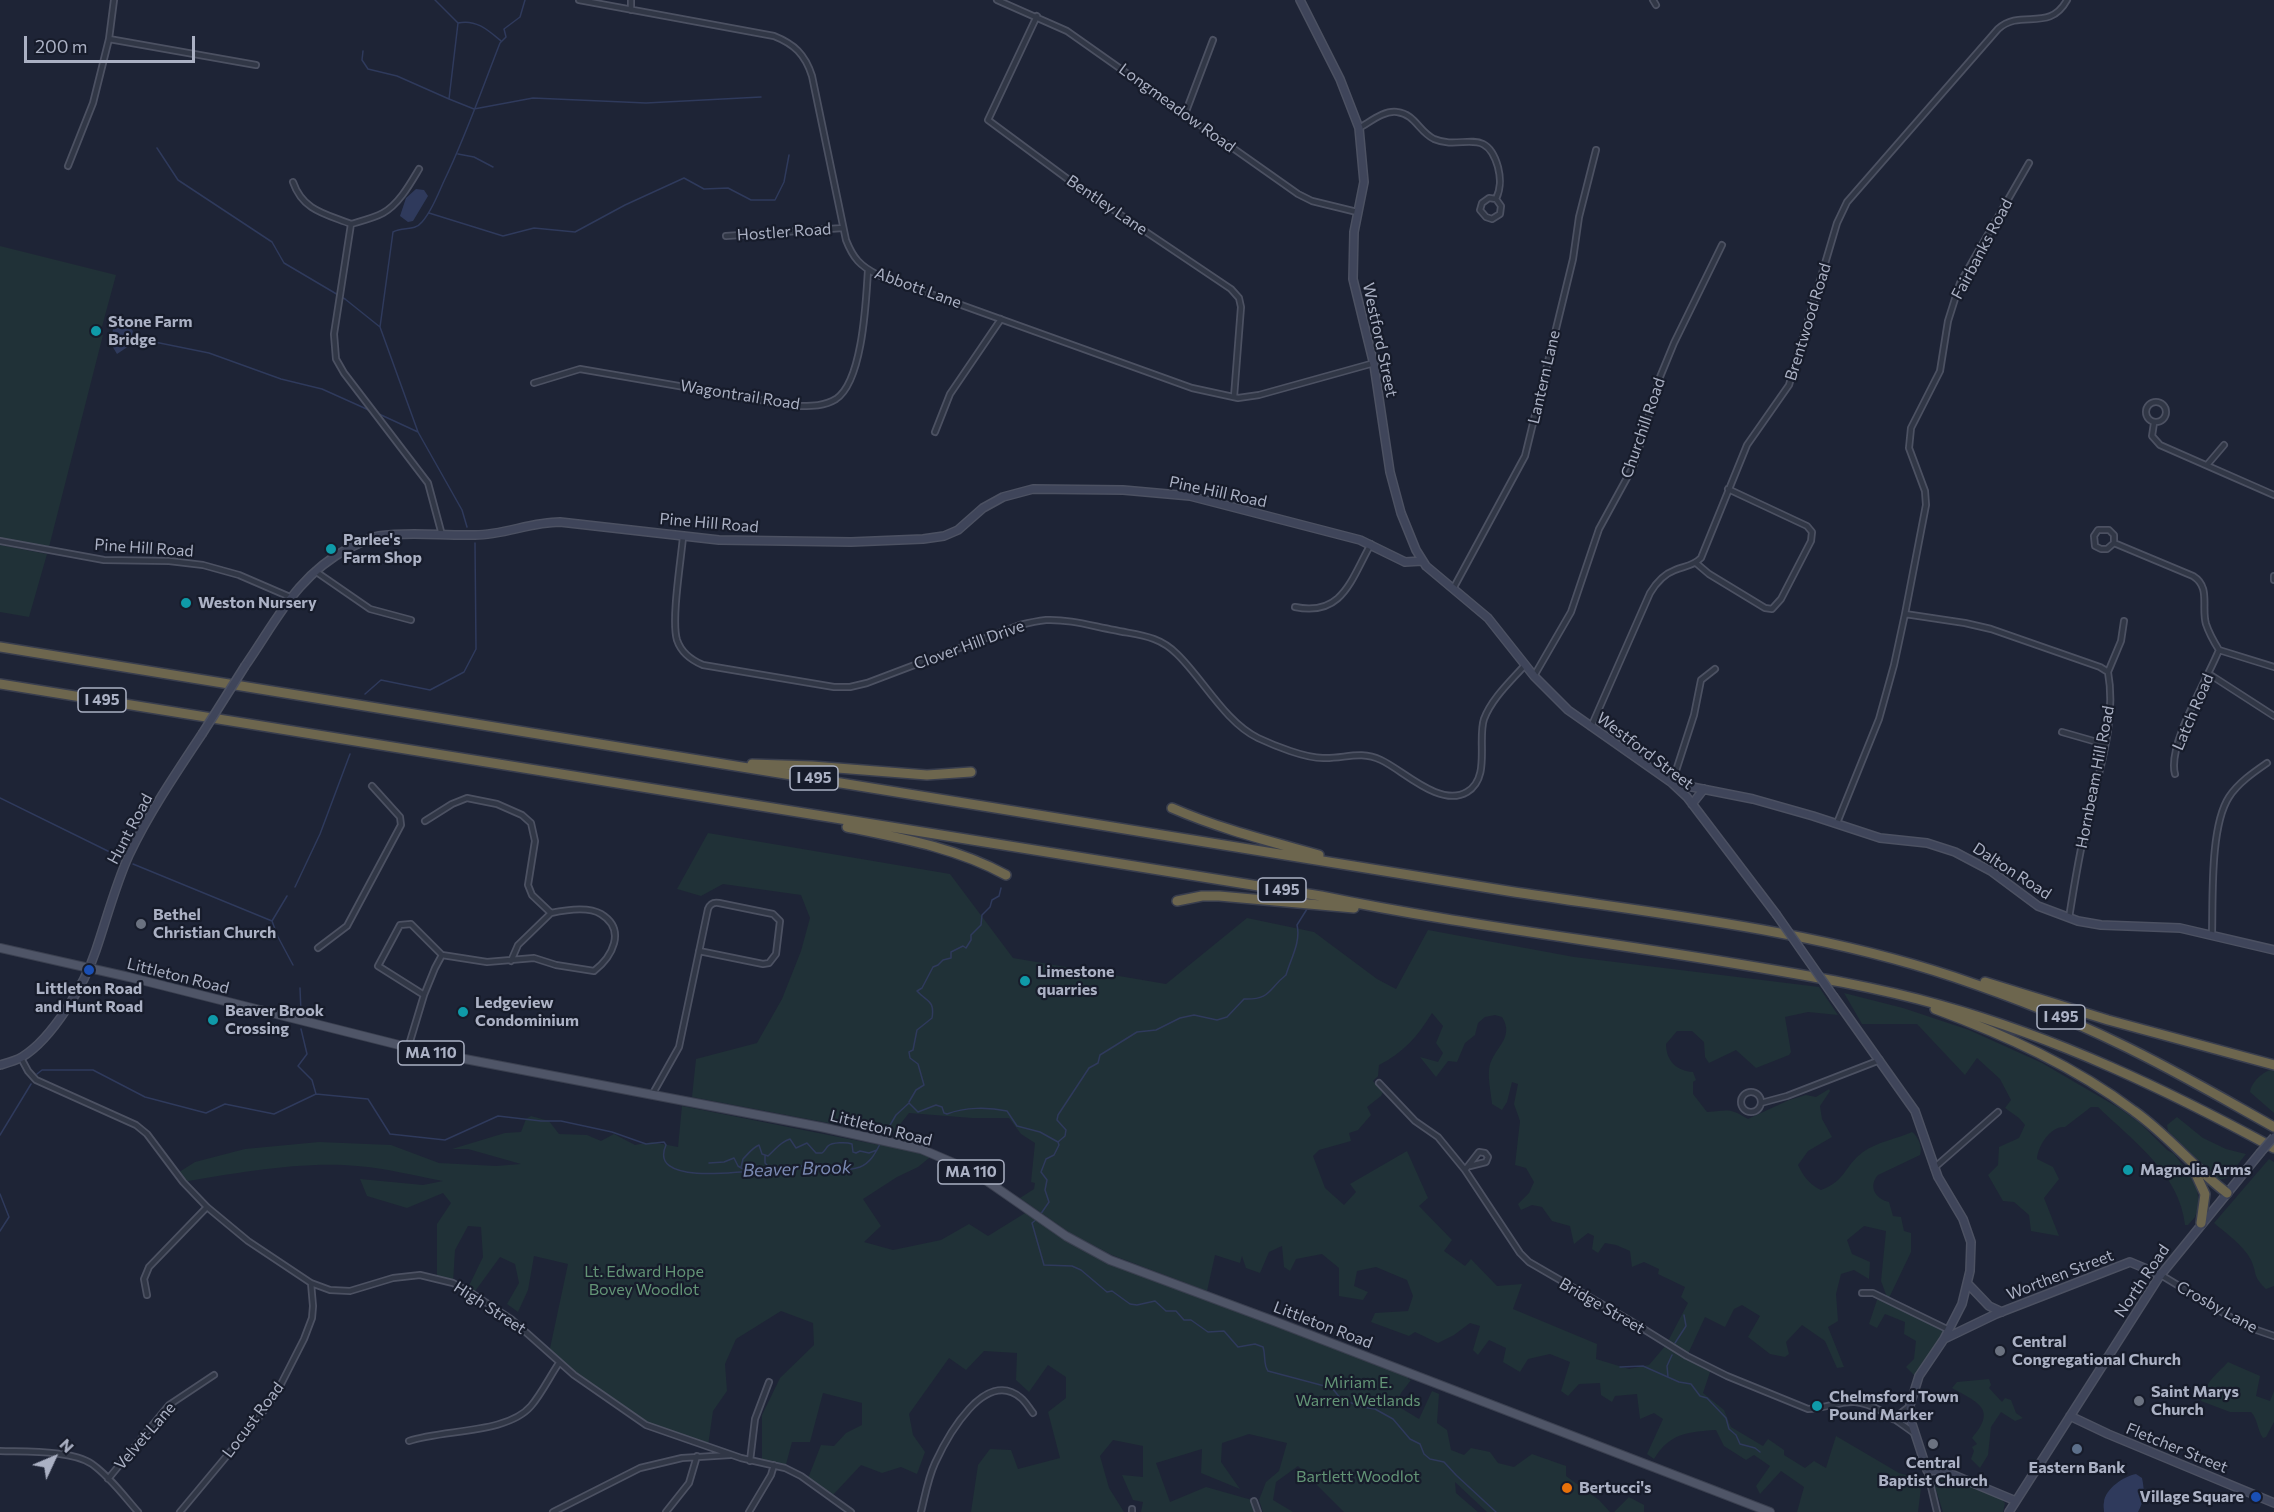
<!DOCTYPE html>
<style>
body{margin:0}
#map{position:relative;width:2274px;height:1512px;overflow:hidden;background:#1e2436;font-family:Commissioner,sans-serif}
canvas{display:block}
.north{position:absolute;left:24px;top:1428px;width:60px;height:60px;-webkit-text-stroke:4px #171c2b;paint-order:stroke;rotate:46deg;font-size:16px;font-weight:700;line-height:24px;text-align:center;color:#abb1c4}
.north::after{content:'';display:block;margin:auto;width:21px;height:27px;background:#abb1c4;clip-path:polygon(50% 0,100% 100%,50% 72%,0 100%)}
.scale{position:absolute;left:24px;top:36px;width:171px;height:27px;box-sizing:border-box;border:3px solid #abb1c4;border-top:0;padding-left:8px;font-size:18px;line-height:21px;white-space:nowrap;color:#abb1c4;-webkit-text-stroke:4px #171c2b;paint-order:stroke}
</style>
<div id="map">
<canvas width="2274" height="1512"></canvas>
<div class="north">N</div>
<div class="scale">200 m</div>
</div>
<script>
const c = document.querySelector('canvas').getContext('2d');
c.lineJoin = 'round';
function fillPath(path, color) {
  c.fillStyle = color;
  c.fill(path, 'evenodd');
}
function stroke(path, color, width, dash) {
  c.strokeStyle = color;
  c.lineWidth = width;
  c.lineCap = dash ? 'butt' : 'round';
  c.setLineDash(dash || []);
  c.stroke(path);
}
function write(font, color, halo, rows, align = 'center') {
  c.font = font + ' Commissioner,sans-serif';
  c.lineWidth = 4.5;
  c.setLineDash([]);
  c.textBaseline = 'middle';
  c.strokeStyle = halo;
  c.fillStyle = color;
  for (const [text, x, y, turn = 0] of rows) {
    c.save();
    c.translate(x, y);
    c.rotate((+turn || 0) * Math.PI / 180);
    c.textAlign = isNaN(turn) ? turn : align;
    if (halo) c.strokeText(text, 0, 0);
    c.fillText(text, 0, 0);
    c.restore();
  }
}
fillPath(new Path2D(`
 M0,246l116,29 -16,59 3,1 -54,212 -49,-9z
 M0,545l47,9 -18,63 -29,-5z
 M708,833l242,41 63,84 153,26 81,-66 67,14 63,47 19,10 32,-59 146,27 245,30 19,28 -30,-3 -23,5 6,35 -2,3 -33,13 -20,-18 -27,13 -4,-6 -1,-15 -12,-11h-15l-11,13c0,17 11,27 27,28l3,8 -3,2v12l14,18c22,-1 21,-5 41,7l41,-19 17,-5 10,2 13,-8 1,2 -10,15 2,13 10,18 -24,14 -10,14c5,11 12,20 23,25 25,-9 23,-24 42,-38 14,-10 33,-13 49,-20 6,4 11,15 8,23l-42,20c-10,11 -3,24 11,27l4,14 8,1 3,14 7,2v19l-23,48 61,30 -31,49 -12,-12 8,-8 2,-18 -12,-7 1,-12 -20,-8 -8,14 -8,-4 8,-24h11l-7,-19 5,-50 -22,-5 -17,14 5,14 18,8 -1,17 -15,-9 -13,4 -5,20 2,27 -10,6 16,40 -7,1 -12,-27 -23,-16 -16,17 3,12 -4,3 -15,-3 -22,-17 12,-21 -18,-11 -8,4 -9,18 -20,-10 -18,39 24,13 -8,24 21,17 7,17 32,19 5,-7 16,11v5l21,13 9,-7 12,7 10,-32 63,37 23,7 -4,32h-121l7,-25 -23,-16 -21,23 -4,-8 14,-20 -16,-11 -8,5 -22,-14 -8,-16c-29,2 -46,3 -62,29l-7,-5 16,-35 -9,-6 -14,6 -3,-25 -22,2 -3,6 -11,-7 -1,-12 -21,1 -11,12 -7,-5 9,-29 -20,-8 -22,5 -8,13 -17,-10 3,-14 -17,-8 -11,15 -5,-5 7,-24 -10,-3 -16,12 -16,8 -23,-11 -6,4 -38,-14 4,-9 33,-2 5,-15 -6,-16 -31,-13 -19,4 -3,15 14,6 -5,8 -24,-4v-28l-17,-14 -26,5 -6,12 -6,-4 -2,-21 -13,6 -9,21 -14,-5 -4,-12 -2,7 -25,-8 -8,36 -95,-36 -42,-22 -50,-35 14,-9 1,-6 -4,-1 4,-39 -14,-9 -12,-16h-37l-63,-5 -19,24 -9,-4 -189,-36 4,-38 61,-16 25,-44 19,-48 9,-33 -9,-23 -78,-11 -22,12 -24,-7zM1432,1013l11,13 -7,17 7,10 -5,9 -18,-5 16,20 12,-16 9,1 8,-19 10,-8 3,-12 7,-6 10,-2 7,2c14,22 -11,32 -13,53 -1,10 2,23 3,34l10,6 5,-8 5,-20 6,2 -4,20 6,17 -5,44 11,3 8,14 -5,11 -11,11 3,6 11,-5 10,2 10,14 18,5 4,18 14,-11 6,3 -2,13 6,4 7,-10 11,2 14,6 2,16 12,-5 15,7 -1,5 27,13 -4,10 7,6 -22,42 -17,20 -20,4 -33,-10 1,-15 -84,-35 9,-25 -25,2 -26,-27 -6,7 -21,-15 8,-11 -33,-34 9,-8 -21,-47 -57,33 6,8 -12,13 -19,-17 -12,-32 6,-6 32,-9 -2,-8 9,-3 13,-15 -4,-8 14,-11 2,-4 -10,-11 5,-5 1,-11c24,-12 39,-29 53,-52z
 M1844,993l59,15 66,22 73,33 77,45 21,15 27,27 7,4 15,20 8,15 2,16 -4,12 -7,8h-3c-5,-51 -53,-85 -87,-118h-7l-26,20c-15,-1 -27,19 -28,32l16,8 6,12 -15,19 15,38 -28,-5 -2,-16 -15,-13 -11,-1 -15,-26 10,-10 1,-18 20,-9 6,-13 -6,-7 -14,-10 6,-8 -11,-21 -23,-21 -12,17 -48,-51h-55z
 M2270,1070l4,1v42l-24,-21c1,-9 11,-19 20,-22z
 M682,1106l197,39 3,-5 52,14 -16,13 -21,10 -34,22 18,27 -17,16 29,8 48,-10 28,-16 19,12 42,-26 51,35 328,129 -1,5 3,1 -10,13 -5,12 23,14 13,-28 7,3 -2,29 10,7 4,20 13,5 7,-7 19,4 8,11 16,4 18,-13 34,12v10l33,24 11,12h-123l-32,-30 1,11 22,19h-134l-46,-46 -22,16 -3,18 20,12h-30l-4,-12 7,-18 13,-11 8,-28 -38,-9 -27,9 -1,19 19,27 -39,-16 1,-24 -46,14 14,39 36,-15 46,13 5,12h-116l2,-10 -10,-2 -11,-25 21,2v-31l-30,-6 -13,16 9,32 15,24h-153l7,-47 12,-16 21,1 7,19 42,-11 -12,-46 18,-14v-21l-18,-12 -19,27 -13,-12 1,-27 -33,-2 -18,19 -17,-12 -40,56 4,21 12,17 -8,22 -16,-7 -19,6 -21,-8 -30,32 -24,-16 14,-36 13,1 12,-13 16,-8v-22l-39,-10 -13,49h-18l-7,26 -23,-6v-47l18,-37 34,-33 -1,-22 -32,-12 -45,28 -11,25 2,27 -14,20 -5,35 -50,-15 -37,-21 -72,-57 19,-89 -34,-8 -6,34 -10,22 -11,-8 12,-21 -4,-19 -15,-7 -27,37 -6,-4 16,-33 -2,-30 -13,-1 -13,24 -2,33 -16,-5v-54l14,-21 -8,-10 -36,15 -40,-12 -7,-17 63,6 20,-4c-28,-5 -57,-13 -86,-15 -54,-5 -121,7 -174,16l-7,-8 19,-12 50,-13 74,-7 72,3 48,18 57,3 25,-2 -53,-15h-16l53,-16 16,-1 5,-13 5,-3 18,5 10,13 28,1 14,6 13,-7 21,11 17,-3 26,5z
 M2177,1117l26,21 23,11 20,5 -19,24 -8,2 -51,-49 -1,-6z
 M2269,1159l5,3v124l-8,3c-14,-14 -8,-13 -15,-29 -7,-14 -25,-27 -37,-37z
 M2228,1362l32,14 -4,20 14,5 4,-10v31l-8,15 -3,1c-6,-8 -5,-19 -12,-26h-21l-29,-11c5,-20 14,-25 27,-39z
 M1989,1379l2,6 -2,3 13,14 3,-4 6,2 5,13 7,5 -8,3 -14,-9 -10,15 -3,28 -8,13 -9,-9 3,-8 -2,-4 5,-3 -5,-6c25,-29 7,-35 -20,-50l5,-6z
 M1942,1474l58,24 5,5 -2,9h-60l-9,-28 2,-6z
 M1629,1497l15,8v7h-30z`), '#203137');
fillPath(new Path2D(`
 M416,189l8,1 4,6 -15,25 -5,1 -8,-6 6,-18z
 M122,319l11,12 -4,15 -12,8 -6,-10 3,-23z
 M2136,1474l6,4c3,13 2,23 -4,34h-34c0,-3 -1,-7 0,-10 1,-13 20,-26 32,-28z`), '#2f3a5c');
stroke(new Path2D(`
 M435,0l23,23 -9,76 25,10 59,-11 113,5 115,-6
 M458,23c18,-4 30,7 43,18
 M363,51l-1,9 6,9 29,7 52,23
 M157,148l21,32 94,62 12,21 61,36 35,28
 M458,154l16,3 19,10
 M429,213l74,23 31,-8 41,4 50,-27 59,-27 20,11 24,-1 23,12h24l9,-18 5,-27
 M130,337l79,16 72,26 41,10 49,22
 M379,414l39,18
 M467,527l-5,-17 -44,-78 -38,-105 13,-95c10,-6 21,0 29,-10 10,-11 16,-28 22,-41 22,-45 38,-92 56,-138l6,-6 -2,-8 16,-12 5,-17
 M365,694l16,-14 49,10 34,-18 12,-23 -1,-106
 M0,798l120,59
 M133,864l139,57
 M295,887l25,-53 30,-80
 M287,896l-15,25 6,16 15,28
 M300,988l1,24
 M301,1029l6,25 -9,12 14,14 4,14
 M37,1074l5,-4h51l52,27 61,16 19,-9 49,10 42,-20 52,5 22,35 55,6 53,-24 43,5h20l51,11 34,12 18,-2 2,3c-22,49 114,20 134,21 20,1 40,8 60,1 10,-4 15,-13 20,-23
 M909,1102l7,-12 8,-5 -6,-21 -8,-6 -1,-6 4,-2 4,-20 15,-12c3,-18 -5,-16 -15,-27l5,-3 11,-21 5,-2 5,-5 8,-2v-6l12,-6 3,2 5,-8v-5l10,-10 1,-10 8,-8 2,-7 7,-4 2,-8
 M0,1135l31,-51
 M883,1137l13,-22 13,-12 9,9 18,-7 6,2 2,6 3,1c18,-7 41,-7 60,-3l10,15 23,6 18,10 1,3 -5,10 -8,4 -5,13 6,8 -2,10 4,12 -9,13
 M1058,1142l7,-6 1,-6 -9,-10 1,-5 31,-47 9,-5 2,-8 37,-23 19,-2 24,-12 14,-3 23,5 10,-3 17,-18c27,1 24,-10 42,-24 5,-17 15,-33 11,-50l10,-16
 M765,1156v7l4,4
 M709,1163l15,-1 10,-4 4,8 8,5
 M741,1167l2,-8c5,-5 9,-11 16,-14l3,9 6,2c8,-7 12,-14 22,-17l6,9 11,-5 9,10h6c3,-2 4,-5 6,-7 4,-4 19,-4 24,-2l1,8 3,1 4,-2 9,2 8,-3
 M0,1194l9,23 -9,14
 M1037,1219l-5,4 12,42 28,1 9,4 26,22 5,-1 18,13 7,1 18,-4 11,10h10l8,9h7l17,12 16,-1 14,16 17,-3 8,3c3,9 0,17 5,24l64,17 9,11 21,8 13,2 18,10 17,20 10,5 4,10 6,5 14,3 12,13 40,37
 M1675,1343l11,-17 -2,-11
 M1620,1367l23,-1 36,16 12,2 9,12 7,2 19,20 3,11 7,6 4,9 15,4 5,4
 M1668,1377l-1,-11 5,-11`), '#2f3a5c', 1.5);
const street = new Path2D(`
 M579,0l195,36c20,8 31,18 38,40l34,164c7,18 14,26 32,35l314,113 46,10 21,-3 115,-32
 M631,0v10
 M997,0l70,31 231,163 14,7 45,11
 M1653,0l3,5
 M1037,16l-49,104 81,60 162,109 8,9 2,9 -7,90
 M109,39l147,26
 M1185,114l28,-74
 M1359,128c11,-6 25,-18 38,-16 18,2 22,20 37,27 28,12 52,-14 64,28 3,12 3,21 -2,32l-7,-1 -7,5 -2,7 6,7 6,2 8,-5 1,-8 -5,-7
 M68,166l25,-63 16,-64 5,-39
 M293,182c10,29 33,32 58,42l-17,110 2,25 8,14 84,110 14,52
 M351,224c10,-3 23,-6 32,-11 16,-9 27,-29 36,-44
 M726,236l117,-8
 M534,383l46,-14 215,37c14,0 28,1 41,-7 27,-18 30,-99 32,-129
 M2146 412a10 10 0 1 1 20 0a10 10 0 1 1-20 0Z
 M2154,423l-2,13 8,9 114,50
 M935,432l15,-38 51,-75
 M2207,465l17,-20
 M683,537c-2,23 -12,83 -6,103 4,12 14,20 26,25l131,22h16l17,-4 153,-58c8,-2 17,-4 26,-5 23,-1 46,6 68,10 13,3 27,4 40,9 8,3 16,8 23,15 26,25 48,68 81,84 17,8 47,20 65,20 21,1 37,-8 58,2 22,10 59,48 86,32 24,-14 10,-52 17,-73 8,-21 27,-38 41,-54
 M0,541l104,19 65,1 34,4 36,10 51,22
 M2114,543l-7,6h-6l-6,-3 -1,-10 4,-6h11l5,5v8l79,33c18,11 8,31 13,48 3,9 8,18 13,26
 M1696,563l13,11 56,34 7,1 9,-10 30,-58 1,-9 -5,-6 -79,-37
 M315,571l55,38 41,11
 M2274,576v4
 M1453,589l72,-133 48,-197 6,-42 17,-67
 M1295,607c48,10 56,-28 76,-63
 M1905,614l21,-109 -1,-14 -16,-43 2,-20 29,-57 8,-50 12,-38 69,-120
 M2219,650l55,17
 M2108,672l13,-31 3,-20
 M2209,674l65,42
 M1534,676l37,-64 28,-83 35,-64 26,-88 14,-34 48,-98
 M1591,727l59,-134c6,-10 14,-19 25,-23 10,-4 18,-4 26,-12l46,-113 42,-60 48,-162 10,-21 151,-173c23,-21 51,4 69,-29
 M2062,732l42,12
 M2175,774c-8,-29 32,-94 44,-124
 M1672,783l22,-68 7,-35 14,-11
 M425,821l27,-17 15,-6 30,6 25,11 9,8 4,18 -7,44 4,10 19,18c14,-3 37,-7 50,1 26,16 11,43 -7,57l-38,-6 -22,-7 -47,4 -45,-7
 M1837,823l42,-104 15,-54 11,-51 60,9 26,6 109,38 8,5c9,50 -10,102 -21,150 -8,32 -13,64 -18,96
 M2212,934c1,-36 -2,-108 17,-137 9,-14 25,-25 38,-34
 M318,948l29,-22 54,-101 -1,-8 -28,-31
 M511,961l7,-16 33,-32
 M408,1048l16,-53 -46,-29 22,-41 11,-1 31,31 -7,13 -11,27
 M21,1058l7,13 8,9 100,45 11,9 36,48 24,25 41,34 63,42 19,7 20,1 43,-13 27,-3 33,8 20,11 38,25 63,56 72,50 95,33 44,10 16,8 50,36
 M1379,1083l36,38 23,16 27,33 55,83 9,9 100,58 58,36 40,20 81,33c15,0 32,-8 47,-7 21,2 42,19 59,31
 M1741 1102a10 10 0 1 1 20 0a10 10 0 1 1-20 0Z
 M652,1095l27,-48 29,-138c2,-5 6,-7 11,-6l54,11 7,7 -4,33 -7,9 -6,1 -64,-13
 M1761,1103l26,-7 93,-36
 M1934,1168l64,-56
 M1465,1170l14,-18 6,1 3,4 -2,5 -16,4
 M2161,1275l84,51 29,10
 M1862,1293h11l76,37
 M147,1295l-3,-16 5,-12 58,-60
 M1893,1419l17,-13
 M409,1441c35,-12 98,-7 122,-35 11,-13 19,-30 28,-43
 M0,1451c25,1 72,-1 92,13 18,13 32,32 46,48
 M750,1461l5,-42 14,-37
 M1927,1470l10,42
 M108,1479l61,-74 45,-30
 M1254,1501l4,11
 M1132,1509v3
 M180,1512l80,-96 17,-24 27,-53 8,-21 1,-12 -2,-23
 M553,1512l87,-44 42,-10 48,-3
 M666,1512l23,-29 8,-27
 M749,1512l22,-37 3,-10
 M921,1512c4,-16 7,-34 14,-49 12,-26 50,-96 86,-65 5,4 8,10 12,15`);
const secondary = new Path2D(`
 M1300,0l40,79 19,49 5,54 -10,50 -1,47 21,86 16,107 11,41 15,37 10,16 62,52 46,58 34,34 104,73 15,14 89,117
 M245,666c32,-46 52,-91 104,-118 10,-4 19,-10 30,-12 31,-5 64,0 96,-1 29,0 56,-13 85,-13l159,18 132,2 72,-3 21,-3 14,-6 25,-22 20,-11 30,-8 90,1 67,6 170,44 45,22 17,-1
 M1672,783l81,16 60,17 67,22 47,5 28,9 36,19 47,35 40,15 23,4 79,3 94,22
 M1692,804l12,-15
 M1834,997l81,114 23,66 25,42 8,23 -1,29 -8,33 -18,35 -25,37 -9,29 1,16 16,49 17,1 72,30
 M0,1065c7,-2 15,-4 22,-8 30,-18 63,-73 74,-107 11,-32 19,-64 33,-95 20,-42 47,-82 73,-121
 M1968,1284l21,22 13,6
 M1944,1339l52,-25 134,-52 31,13
 M2070,1416l38,18 166,69
 M2009,1512l150,-235 101,-124`);
const primary = new Path2D(`
 M0,948l129,29 294,74 398,76 100,22 35,15 28,15 82,57 44,24 164,61 496,191`);
const highway = new Path2D(`
 M0,647l1508,244c149,23 302,38 446,86 56,19 111,40 164,66 53,25 104,55 156,84
 M0,684l1321,212c140,29 282,45 423,69 66,11 132,22 196,40 118,33 227,85 334,143
 M752,764l60,2 115,9 44,-3
 M1172,808c48,21 97,33 147,47
 M847,827c54,11 110,21 159,48
 M1177,901l25,-5h17l135,12
 M1985,982l123,38 166,45
 M1935,1009c70,26 139,57 199,102 34,24 60,57 93,82
 M2194,1170l11,24 -4,29`);
stroke(street, '#4c5162', 8);
stroke(secondary, '#4c5162', 10);
stroke(primary, '#3b4050', 10);
stroke(highway, '#393e4e', 12);
stroke(street, '#313746', 4.5);
stroke(secondary, '#3f455a', 7);
stroke(primary, '#4f5567', 8);
stroke(highway, '#6d664e', 9);
const secondaryBridge = new Path2D(`
 M202,734l43,-68
 M1776,914l58,83
 M2260,1153l14,-16`);
stroke(secondaryBridge, '#4c5162', 10, []);
stroke(secondaryBridge, '#3f455a', 7);
for (const [x, y, r, color] of [
 [96,331,6,"#0f9aa8"],
 [331,549,6,"#0f9aa8"],
 [186,603,6,"#0f9aa8"],
 [141,924,6,"#6b7280"],
 [89,970,6,"#1a4fb4"],
 [1025,981,6,"#0f9aa8"],
 [463,1012,6,"#0f9aa8"],
 [213,1020,6,"#0f9aa8"],
 [2128,1170,6,"#0f9aa8"],
 [2000,1351,6,"#6b7280"],
 [2139,1401,6,"#6b7280"],
 [1817,1406,6,"#0f9aa8"],
 [1933,1444,6,"#6b7280"],
 [2077,1449,6,"#5c6f8a"],
 [1567,1488,6,"#e8710a"],
 [2256,1497,6,"#1a4fb4"]
]) {
  const dot = new Path2D();
  dot.arc(x, y, r, 0, 2 * Math.PI);
  c.fillStyle = color;
  c.fill(dot);
  stroke(dot, '#171c2b', 2);
}
for (const [x, y, w] of [
 [102,700,48],
 [814,778,48],
 [1282,890,48],
 [2061,1017,48],
 [431,1053,66],
 [971,1172,66]
]) {
  const box = new Path2D();
  box.roundRect(x - w / 2, y - 12, w, 24, 4.5);
  c.fillStyle = '#171c2b';
  c.fill(box);
  stroke(box, '#abb1c4', 1.5);
}
write('bold 15px', '#abb1c4', null, [
 ["I 495",102,700],
 ["I 495",814,778],
 ["I 495",1282,890],
 ["I 495",2061,1017],
 ["MA 110",431,1053],
 ["MA 110",971,1172]
]);
write('16px', '#abb1c4', '#171c2b', [
 ["Longmeadow Road",1177,108,36],
 ["Bentley Lane",1107,205,34],
 ["Hostler Road",784,232,-4],
 ["Fairbanks Road",1982,249,-62],
 ["Abbott Lane",918,288,20],
 ["Brentwood Road",1808,322,-73],
 ["Westford Street",1380,340,78],
 ["Lantern Lane",1544,377,-77],
 ["Wagontrail Road",740,395,9],
 ["Churchill Road",1643,428,-71],
 ["Pine Hill Road",1218,492,12],
 ["Pine Hill Road",709,523,5],
 ["Pine Hill Road",144,548,4],
 ["Clover Hill Drive",969,645,-20],
 ["Latch Road",2193,712,-67],
 ["Westford Street",1645,751,37],
 ["Hornbeam Hill Road",2095,777,-79],
 ["Hunt Road",130,829,-62],
 ["Dalton Road",2012,871,33],
 ["Littleton Road",178,976,14],
 ["Littleton Road",881,1128,14],
 ["Worthen Street",2060,1275,-21],
 ["North Road",2142,1281,-56],
 ["Bridge Street",1602,1306,30],
 ["Crosby Lane",2217,1307,29],
 ["High Street",490,1308,33],
 ["Littleton Road",1323,1325,21],
 ["Locust Road",253,1420,-53],
 ["Velvet Lane",145,1436,-49],
 ["Fletcher Street",2177,1448,22]
]);
write('bold 16px', '#abb1c4', '#171c2b', [
 ["Stone Farm",108,322],
 ["Bridge",108,340],
 ["Parlee's",343,540],
 ["Farm Shop",343,558],
 ["Weston Nursery",198,603],
 ["Bethel",153,915],
 ["Christian Church",153,933],
 ["Limestone",1037,972],
 ["quarries",1037,990],
 ["Littleton Road",89,989,"center"],
 ["and Hunt Road",89,1007,"center"],
 ["Ledgeview",475,1003],
 ["Condominium",475,1021],
 ["Beaver Brook",225,1011],
 ["Crossing",225,1029],
 ["Magnolia Arms",2140,1170],
 ["Central",2012,1342],
 ["Congregational Church",2012,1360],
 ["Saint Marys",2151,1392],
 ["Church",2151,1410],
 ["Chelmsford Town",1829,1397],
 ["Pound Marker",1829,1415],
 ["Central",1933,1463,"center"],
 ["Baptist Church",1933,1481,"center"],
 ["Eastern Bank",2077,1468,"center"],
 ["Bertucci's",1579,1488],
 ["Village Square",2244,1497,"right"]
], 'left');
write('16px', '#639476', '#171c2b', [
 ["Lt. Edward Hope",644,1272],
 ["Bovey Woodlot",644,1290],
 ["Miriam E.",1358,1383],
 ["Warren Wetlands",1358,1401],
 ["Bartlett Woodlot",1358,1477]
]);
write('italic 18px', '#7a89b2', '#171c2b', [
 ["Beaver Brook",797,1169,-2]
]);
</script>
